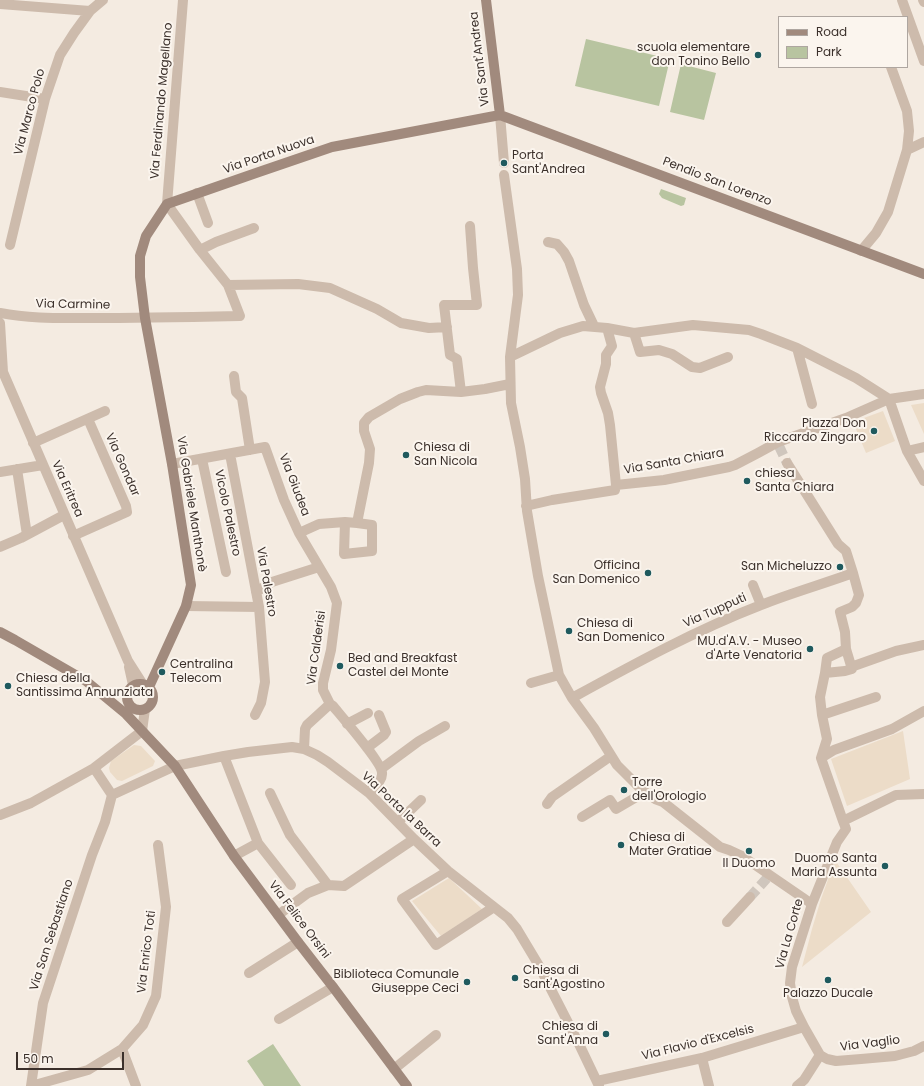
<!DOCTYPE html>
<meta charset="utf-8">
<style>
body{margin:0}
#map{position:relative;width:924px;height:1086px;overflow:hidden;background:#f4ebe1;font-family:Poppins,sans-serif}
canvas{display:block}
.legend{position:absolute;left:778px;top:16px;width:130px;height:52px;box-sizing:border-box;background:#fbf5ee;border:1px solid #aea6a0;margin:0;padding:5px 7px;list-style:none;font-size:12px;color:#3b302b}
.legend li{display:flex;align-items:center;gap:8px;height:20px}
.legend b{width:20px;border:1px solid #aea6a0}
.scale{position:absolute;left:16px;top:1052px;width:108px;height:18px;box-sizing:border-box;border:2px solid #3b302b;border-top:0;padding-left:5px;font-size:12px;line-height:14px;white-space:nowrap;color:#3b302b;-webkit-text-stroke:3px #fbf5ee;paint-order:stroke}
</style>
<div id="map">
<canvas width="924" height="1086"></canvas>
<ul class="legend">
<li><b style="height:5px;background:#a18a7d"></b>Road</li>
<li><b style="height:11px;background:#b8c4a0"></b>Park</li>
</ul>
<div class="scale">50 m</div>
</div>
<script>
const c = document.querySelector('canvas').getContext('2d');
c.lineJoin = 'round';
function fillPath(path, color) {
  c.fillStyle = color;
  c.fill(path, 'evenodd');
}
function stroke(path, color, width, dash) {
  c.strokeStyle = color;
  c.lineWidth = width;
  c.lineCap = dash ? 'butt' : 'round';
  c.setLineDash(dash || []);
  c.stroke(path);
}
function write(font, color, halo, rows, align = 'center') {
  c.font = font + ' Poppins,sans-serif';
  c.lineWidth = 4;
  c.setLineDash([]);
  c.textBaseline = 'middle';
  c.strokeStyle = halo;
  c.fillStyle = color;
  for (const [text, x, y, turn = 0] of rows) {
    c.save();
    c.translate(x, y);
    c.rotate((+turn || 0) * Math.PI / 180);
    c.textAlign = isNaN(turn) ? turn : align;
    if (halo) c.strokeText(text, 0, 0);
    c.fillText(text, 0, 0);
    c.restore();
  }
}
fillPath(new Path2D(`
 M586,39l84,20 -11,47 -84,-20z
 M681,64l35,9 -12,47 -34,-8z
 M661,189l25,9 -2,7 -3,1 -19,-8 -3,-4z
 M273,1044l28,42h-37l-17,-25z`), '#b8c4a0');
fillPath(new Path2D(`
 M924,403v31l-13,-29z
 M883,411l12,30 -29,12 -13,-31z
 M903,731l7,48 -63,27 -16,-47z
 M134,745l7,1 14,15 -2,5 -31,15 -5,-1 -7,-8 -1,-4 2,-7z
 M835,860l36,52 -69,55 10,-38 9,-30z
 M449,878l33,31 -41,27 -29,-35z`), '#ecdcc8');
stroke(new Path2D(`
 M779,446l8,17
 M750,897l18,-20`), '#cfc6bd', 10, [10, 5]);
stroke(new Path2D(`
 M902,0l22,61
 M923,0l1,2
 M0,4l90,7
 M0,92l45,7
 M500,115l4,48
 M907,150l17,-8
 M504,175l13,94 1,26 -8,62 1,46 9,44 5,32 2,32 11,65 21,99 13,23 22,30 23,37 24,24 14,10 8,3 57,45 9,3 13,6 70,48
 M197,193l11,30
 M548,242l9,2 7,8 5,9 15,44 10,21
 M10,245l35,-146 15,-44 14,-22 16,-22 13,-11
 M200,250l16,-8 38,-14
 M861,251l15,-18 12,-21 19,-62 2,-19 -2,-20 -16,-44
 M228,285l70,-1 32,4 47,21 24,14 28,5 18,-1
 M0,313c30,6 60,5 91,5 49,0 99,-1 149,-2l-12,-31 -28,-35 -33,-46 16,-204
 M0,323l3,49 125,289 14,22
 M607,328l5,18 -6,9v9l-6,23 1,6 7,20 2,12 6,60
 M634,333l6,19 19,-2 13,4 20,13 8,1 28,-11
 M797,348l15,56
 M510,357l50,-24 23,-7 24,2 27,5 59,-8 56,5 12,4 36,14 59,30 33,21
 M234,376l2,16 6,6 8,52
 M461,392l-4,-33 -7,-4 -6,-50h33l-4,-37 -3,-42
 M889,399l18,52 17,30
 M33,443l72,-32
 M907,451l17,-4
 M230,454l29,153 6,75 -4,21 -6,12
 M202,459l24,113
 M787,463l51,81 8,7 7,22 6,22 -3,8 -4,4 -12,5 5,20 1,17
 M172,464l93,-17 19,53 15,33 32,54 6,16 -6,47 -8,33v7l7,14 3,2c9,11 49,57 49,67 1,8 -9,15 -13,20
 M17,469l10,66
 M0,472l43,-7
 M526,506l26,-6 63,-10 1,-5 48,-5 65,-13 6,-2 23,-12 20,-11 68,-24 43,-19 35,-5
 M345,522l-1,32 28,-3v-26l-15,-2
 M299,533l20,-9 26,-2 12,1 12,-60 1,-14 -6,-18v-8l5,-6 31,-18 18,-7 8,-2 35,2 24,-3 25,-5
 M73,536l54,-24 -1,-6 -38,-87
 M0,547l21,-9 43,-23
 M753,585l8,20
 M256,592l16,-10 47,-15
 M186,606l73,1
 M846,649l6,20 -7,2 -20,2 2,-15z
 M129,667l4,18
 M851,667l45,-16 28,-6
 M531,683l28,-8
 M572,698c62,-34 124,-68 189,-93 30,-12 62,-21 92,-32
 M924,711l-32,18 -58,21 -13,8 22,63 53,-26 28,-1
 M822,715l54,-18
 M347,724l21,-11
 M367,748l17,-13 2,-3 -7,-17
 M304,749l1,-20 2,-4 23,-21
 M224,756l34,87 33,42
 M821,758l6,-19 -5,-24 -2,-18 5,-24
 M94,768l18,27 63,-29 49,-10 24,-4 44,-5 12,2 13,6 11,7 41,31 45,46 34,32 60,47 9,11 21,35 41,80 20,42
 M381,769l38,-28 26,-15
 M270,793l20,42 38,50
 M547,804l5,-7 59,-41
 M0,815l31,-12 63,-35 48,-37 3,-22
 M582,817l28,-17 6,9 29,-17
 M398,822l23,-22
 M234,856l24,-13
 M448,871l-46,28 34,46 58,-38
 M278,915l30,-22 20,-8 16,1 70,-47
 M727,922l23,-25
 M249,973l49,-31
 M279,1019l54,-32
 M122,1049l14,37
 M820,1055l-16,-28 -8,-16 -4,-14 -2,-14 2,-16 20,-63 25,-62 9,-13 -3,-8
 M820,1055l7,4 9,2 25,-2 34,-3 19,-5 10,-5
 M702,1058l7,28
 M394,1069l42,-34
 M597,1081l105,-23 102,-31
 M31,1086l57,-16 34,-21 21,-24 13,-29 10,-89 -8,-62
 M31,1086l12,-83 49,-148 13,-33 7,-27
 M797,1086l7,-6 16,-25`), '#cdbbac', 10);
stroke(new Path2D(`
 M486,0l14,115
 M500,115l424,159
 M0,632l15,8 71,41 40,33 49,52 59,90 64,86 35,45 74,99
 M127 697a13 13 0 1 1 26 0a13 13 0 1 1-26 0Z
 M149,687l37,-81 5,-21 -19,-121 -27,-146 -5,-41v-21l6,-20 21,-32 89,-31 76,-26 168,-32`), '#a18a7d', 10);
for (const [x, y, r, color] of [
 [758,55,4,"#1f5a5e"],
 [504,163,4,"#1f5a5e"],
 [874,431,4,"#1f5a5e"],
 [406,455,4,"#1f5a5e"],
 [747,481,4,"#1f5a5e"],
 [840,567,4,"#1f5a5e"],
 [648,573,4,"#1f5a5e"],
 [569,631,4,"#1f5a5e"],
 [810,649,4,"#1f5a5e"],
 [340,666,4,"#1f5a5e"],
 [162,672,4,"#1f5a5e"],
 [8,686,4,"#1f5a5e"],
 [624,790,4,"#1f5a5e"],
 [621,845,4,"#1f5a5e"],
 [749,851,4,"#1f5a5e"],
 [885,866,4,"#1f5a5e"],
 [515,978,4,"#1f5a5e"],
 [828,980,4,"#1f5a5e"],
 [467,982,4,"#1f5a5e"],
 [606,1034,4,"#1f5a5e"]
]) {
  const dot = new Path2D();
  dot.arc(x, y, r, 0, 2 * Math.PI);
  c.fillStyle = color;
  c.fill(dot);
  stroke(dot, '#fbf5ee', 1.5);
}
write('12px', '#3b302b', '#fbf5ee', [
 ["scuola elementare",750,48,"right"],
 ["don Tonino Bello",750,62,"right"],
 ["Porta",512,156],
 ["Sant'Andrea",512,170],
 ["Piazza Don",866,424,"right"],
 ["Riccardo Zingaro",866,438,"right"],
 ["Chiesa di",414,448],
 ["San Nicola",414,462],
 ["chiesa",755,474],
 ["Santa Chiara",755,488],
 ["Officina",640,566,"right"],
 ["San Domenico",640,580,"right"],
 ["San Micheluzzo",832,567,"right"],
 ["Chiesa di",577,624],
 ["San Domenico",577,638],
 ["MU.d'A.V. - Museo",802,642,"right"],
 ["d'Arte Venatoria",802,656,"right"],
 ["Bed and Breakfast",348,659],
 ["Castel del Monte",348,673],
 ["Centralina",170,665],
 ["Telecom",170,679],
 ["Chiesa della",16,679],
 ["Santissima Annunziata",16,693],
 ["Torre",632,783],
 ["dell'Orologio",632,797],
 ["Chiesa di",629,838],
 ["Mater Gratiae",629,852],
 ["Duomo Santa",877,859,"right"],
 ["Maria Assunta",877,873,"right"],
 ["Il Duomo",749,864,"center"],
 ["Chiesa di",523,971],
 ["Sant'Agostino",523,985],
 ["Biblioteca Comunale",459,975,"right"],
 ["Giuseppe Ceci",459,989,"right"],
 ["Palazzo Ducale",828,994,"center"],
 ["Chiesa di",598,1027,"right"],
 ["Sant'Anna",598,1041,"right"]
], 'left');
write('12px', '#3b302b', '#fbf5ee', [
 ["Via Sant'Andrea",480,59,-97],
 ["Via Ferdinando Magellano",162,101,-85],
 ["Via Marco Polo",30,112,-75],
 ["Via Porta Nuova",269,155,-19],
 ["Pendio San Lorenzo",717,182,21],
 ["Via Carmine",73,305,1],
 ["Via Santa Chiara",674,462,-10],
 ["Via Gondar",122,465,66],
 ["Via Giudea",294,485,69],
 ["Via Eritrea",67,489,66],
 ["Via Gabriele Manthonè",191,504,81],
 ["Vicolo Palestro",227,513,78],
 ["Via Palestro",266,582,80],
 ["Via Tupputi",715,611,-24],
 ["Via Calderisi",317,648,-82],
 ["Via Porta la Barra",401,810,43],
 ["Via Felice Orsini",299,920,53],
 ["Via La Corte",790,934,-74],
 ["Via San Sebastiano",52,935,-72],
 ["Via Enrico Toti",147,952,-83],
 ["Via Flavio d'Excelsis",698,1043,-14],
 ["Via Vaglio",870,1044,-7]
]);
</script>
